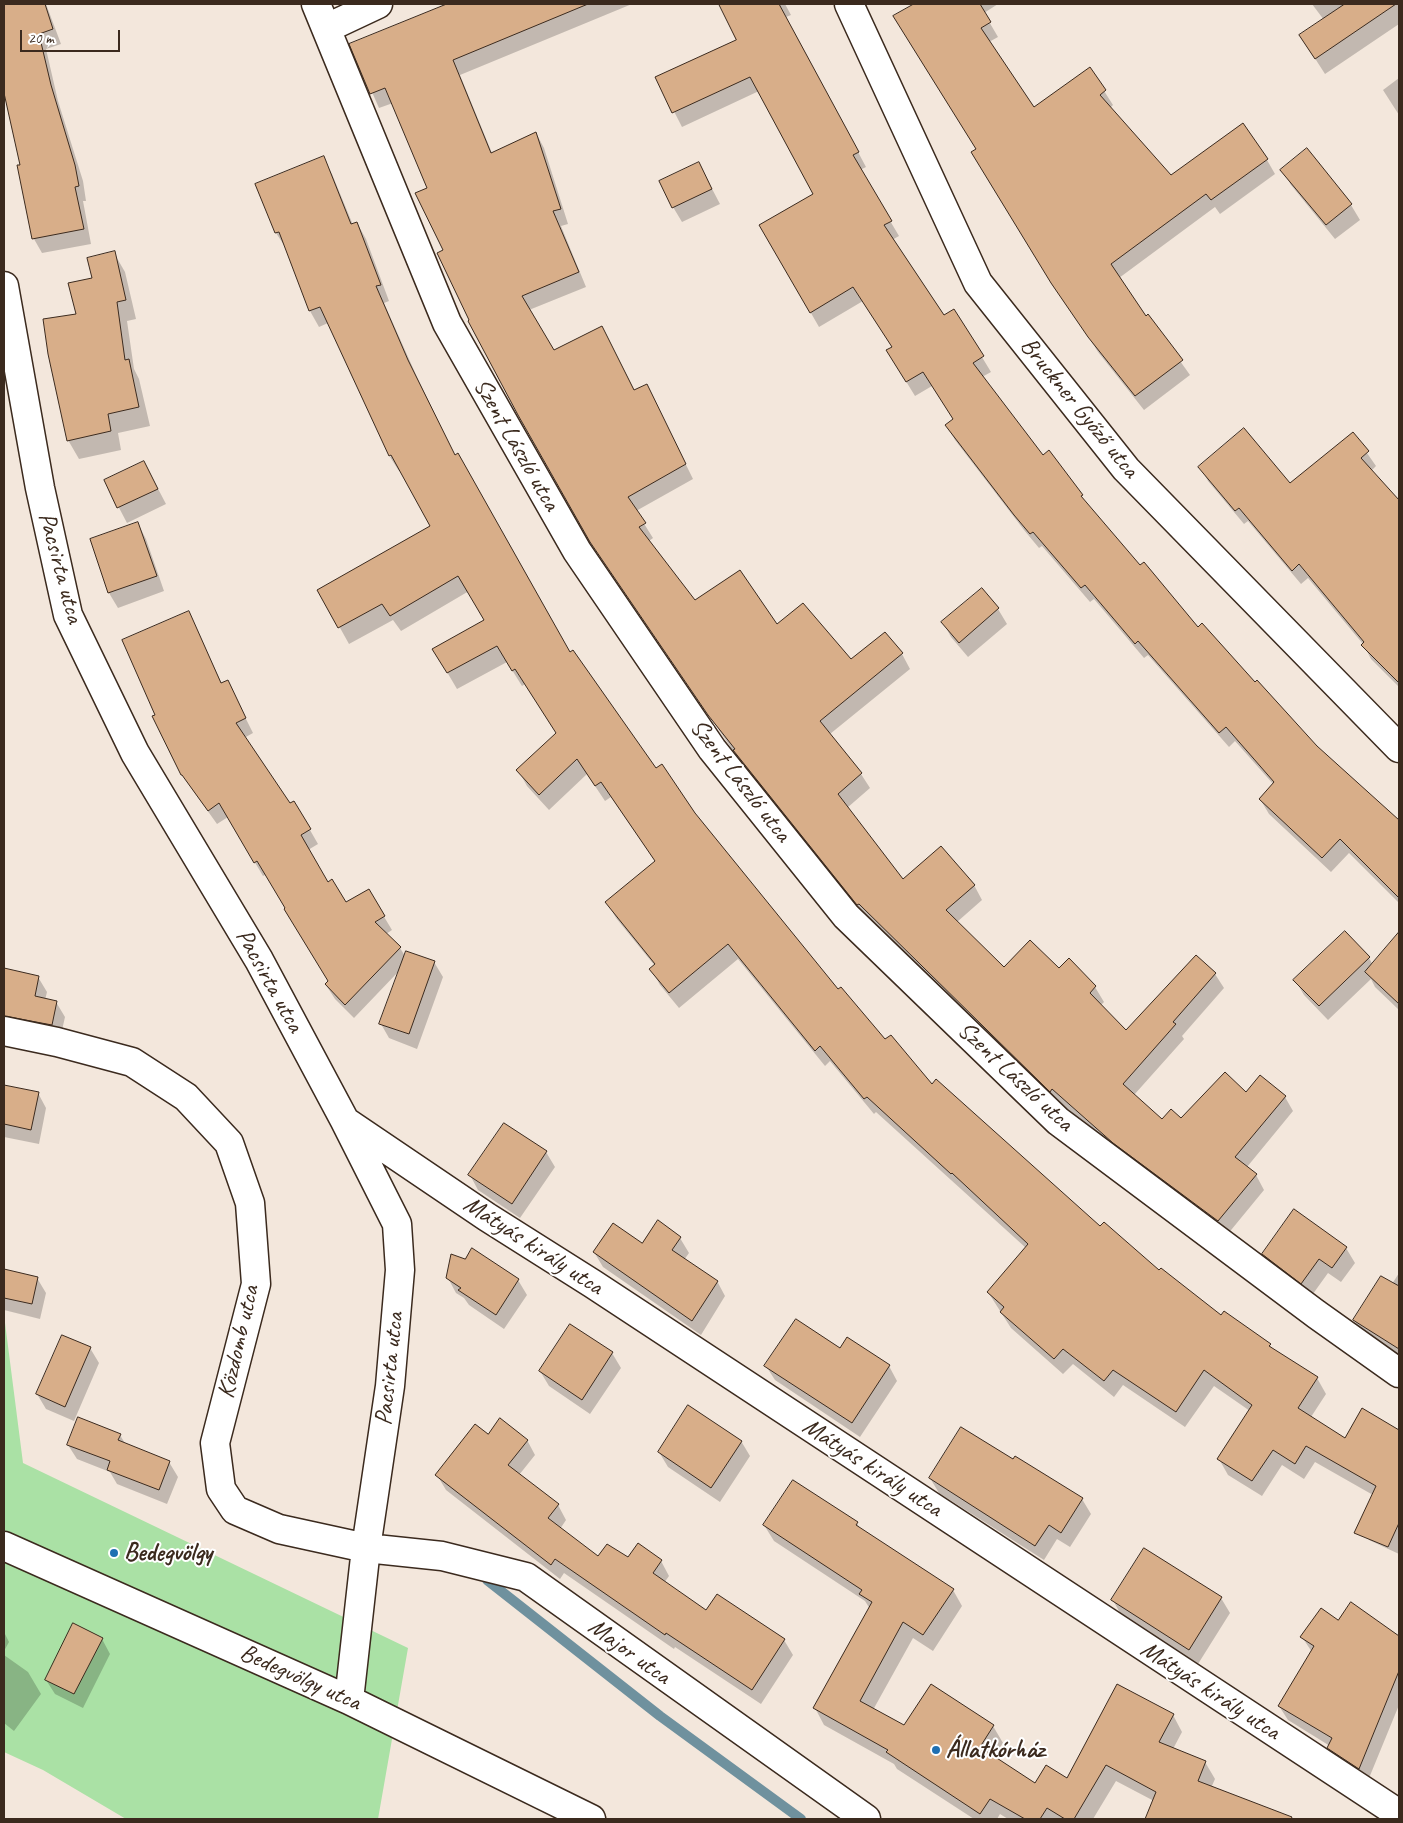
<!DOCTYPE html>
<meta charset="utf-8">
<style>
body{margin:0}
#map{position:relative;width:1403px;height:1823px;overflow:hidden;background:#f3e7dc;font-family:Caveat,sans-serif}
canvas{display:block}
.frame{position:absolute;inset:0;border:5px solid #3b2a1e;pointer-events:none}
.scale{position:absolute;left:20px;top:30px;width:100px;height:22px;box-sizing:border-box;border:2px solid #3b2a1e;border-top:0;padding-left:6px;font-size:15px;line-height:18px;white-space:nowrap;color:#3b2a1e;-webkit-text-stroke:4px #fff;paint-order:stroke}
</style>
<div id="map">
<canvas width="1403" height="1823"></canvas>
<div class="frame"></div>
<div class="scale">20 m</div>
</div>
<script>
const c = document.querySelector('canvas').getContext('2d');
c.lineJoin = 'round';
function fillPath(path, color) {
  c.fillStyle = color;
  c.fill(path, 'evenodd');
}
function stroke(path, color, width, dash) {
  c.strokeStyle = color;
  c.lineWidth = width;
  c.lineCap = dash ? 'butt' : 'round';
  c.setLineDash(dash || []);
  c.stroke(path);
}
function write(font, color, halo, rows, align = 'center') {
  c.font = font + ' Caveat,sans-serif';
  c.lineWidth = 4;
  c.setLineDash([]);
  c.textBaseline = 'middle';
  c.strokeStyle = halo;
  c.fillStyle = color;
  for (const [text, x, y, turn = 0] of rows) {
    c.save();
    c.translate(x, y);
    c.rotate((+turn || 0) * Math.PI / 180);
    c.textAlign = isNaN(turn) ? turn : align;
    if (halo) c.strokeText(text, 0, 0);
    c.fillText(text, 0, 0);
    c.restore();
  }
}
fillPath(new Path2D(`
 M4,1315l19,148 385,185 -30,171h-252l-83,-49 -39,-18z`), '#aae1a5');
fillPath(new Path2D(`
 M18,4h28l15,40 -15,5 12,52 25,80 3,20h-3l8,43 -49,9 -8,-14 -15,-73h3l-18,-75v-83z
 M449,4h183l-172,71 32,78 44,-20 8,15 24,76 -7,2 25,61 -57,23 24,42 49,-24 33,63 19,9 39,79 -57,32 17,27 -4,3 46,61 82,24 74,35 33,-28 18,21 8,15 -80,65 31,40 9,14 -23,20 56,73 71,4 8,15 -25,22 47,46 55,2 10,-10 26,27 9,15 -4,4 26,26 71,-75 18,17 9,14 -42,48 2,3 -50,56 28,26 19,-1 65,-26 39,3 8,14 -46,56 9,8 8,15 -37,45 -104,-78 -62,-54 -2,2 -192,-186 -124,-154 -142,-207 -82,-143 -48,-94 -26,-70 -17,-62 -35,-86 -14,5 -28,-64z
 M720,4h65l6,11 -5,2 80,150 -6,3 39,66 -7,4 51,77 11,-6 37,61 -9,5 61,80 6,-5 40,56 50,59 177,180 83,74v82l-50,-50 -18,19 -62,-58 -9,-15 14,-14 -39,-44 -6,6 -81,-92 -4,3 -50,-59 -4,3 -48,-56 -3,2 -15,-18 -69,-90 -8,-14 7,-6 -22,-34 -17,10 -19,-31 -3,-17 -30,-47 -44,26 -58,-101 54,-32 -56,-103 -77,36 -25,-49 81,-38z
 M916,4h82l-14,9 14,24 -9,5 44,66 57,-39 23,36 -3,3 61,68 96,-16 8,14 -55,40 -5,-7 -96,71 27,40 2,-2 42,59 -46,35 -46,-58 -117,-186 -4,-16 -82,-133z
 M1312,4h87v20l-74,50 -25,-39 24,-15z
 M1399,78v37l-16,-25z
 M1307,150l44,55 9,15 -25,19 -44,-54 -9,-15z
 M323,158l9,16 21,51 4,-2 9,16 23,62 -5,2 33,74 38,79 115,198 86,116 182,221 47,50 47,44 169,143 120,89 49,28 2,4 45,29 9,16 -15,23 34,22 45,-14 9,7v122l-30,-14 -9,-16 13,-29 -58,-33 -11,17 -22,-14 -20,31 -34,-21 -9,-16 31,-48 -36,-25 -29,41 -62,-42 -9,12 -41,-33 -10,10 -52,-46 -23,-36 38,-44 -150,-136 -2,2 -44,-53 -5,5 -87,-107 -59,49 -19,-23 -9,-16 4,-3 -39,-48 -9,-16 49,-40 -45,-65 -6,4 -18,-27 -38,36 -22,-24 -9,-16 39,-36 -32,-50 -3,2 -15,-24 -50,27 -23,-39 52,-30 -17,-29 -68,40 -8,-11 -44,24 -30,-54 113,-63 -31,-57 -2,1 -9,-14 7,-4 -69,-130 -9,4 -9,-16 -24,-63 -10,-15 -19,-48z
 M699,164l21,40 -38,18 -9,-15z
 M114,253l11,19 11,47 -9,2 7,48 5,10 11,47 -32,7 3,17 -42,9 -11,-19 9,-125 17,-36z
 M1353,433l23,33 -5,5 28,31v185l-28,-28 -8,-15 -55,-66 -7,6 -53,-63 -4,3 -36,-43 -8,-14 90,18z
 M144,462l22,42 -39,19 -22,-42z
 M138,524l8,15 18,52 -46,17 -9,-15 -18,-53z
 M982,589l16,20 9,15 -39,33 -17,-20 -8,-15z
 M189,613l33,71 5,-3 26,52 -9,5 46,66 4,-2 24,42 -10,6 19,34 19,20 22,-14 24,40 -6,4 14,14 5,8 29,6 9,15 -26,72 -28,-11 -8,-14 18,-53 -45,47 -19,-19 -9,-14 3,-3 -42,-74 -20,-34 -4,2 -35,-59 -11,7 -35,-49 -25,-60z
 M1399,934v76l-24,-23 -4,-8 -43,41 -24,-25 -9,-15 74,-22 4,7z
 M5,969l33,8 9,15 -2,8 11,2 9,15 -5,22 -56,-5z
 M4,1086l34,7 8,15 -7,36 -35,-7z
 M546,1152l9,15 -35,51 -42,-28 -8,-15z
 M680,1238l9,15 -5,7 33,21 8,15 -24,39 -98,-68 -9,-15z
 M1346,1248l9,15 -14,19 -13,-9 -18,25 -38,-29 -9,-15z
 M4,1270l33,8 9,15 -6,26 -36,-9z
 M1399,1273v85l-36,-23 -9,-15 38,-36z
 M448,1278l70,2 9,15 -23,34 -35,-24 -5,-7 -8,-5z
 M90,1348l9,15 -25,58 -28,-12 -9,-15z
 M841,1350l48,16 8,15 -37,56 -85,-57 -9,-14z
 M612,1353l9,15 -31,46 -41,-28 -9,-15z
 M120,1435l6,10 43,17 9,15 -11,27 -50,-20 -7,-12 -33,-13 -9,-14z
 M488,1435l39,5 8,15 -16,20 39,30 8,15 -6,9 38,29 63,3 8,15 -5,7 42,29 11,-16 67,44 9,15 -32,49 -86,-57 -1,2 -110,-76 -4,6 -114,-89 -9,-15z
 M741,1441l9,15 -30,46 -52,-35 -9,-15z
 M1014,1461l68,38 9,15 -21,33 -13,-8 -13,21 -105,-67 -9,-15z
 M857,1523l3,6 93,61 9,16 -29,45 -20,-13 -40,72 31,17 89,-1 10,17 -10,14 42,28 33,-5 105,-65 9,17 -9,17 32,13 10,17 -4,9 72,27 2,4h-138l7,-18 -38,-20 -23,38h-85l-8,-5 -3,5h-23l-77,-50 -3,-5 -70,-39 -9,-17 55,-99 -5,-8 -91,-60 -10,-16z
 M1221,1598l9,15 -32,51 -77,-49 -8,-15z
 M1351,1604l48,34v67l-32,78 -30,-20 -8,-15 1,-2 -42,-26 -9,-14 33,-54 -10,-15 36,-15z
 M4,1632l5,10 -5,9z
 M102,1639l8,15 -27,54 -28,-14 -9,-14z
 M4,1655l24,17 13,22 -27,37 -10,-8z`), '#0003');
stroke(new Path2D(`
 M487,1580l173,136 141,103`), '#6f919e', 10);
const building = new Path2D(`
 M4,4h41l8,25 -14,5 12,51 24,80 4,21 -4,1 9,42 -52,10 -15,-74h3l-16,-72z
 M447,4h141l-135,56 38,93 45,-21 25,77 -8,2 26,61 -57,24 32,54 48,-24 32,64 13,-6 39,80 -58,33 18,26 -7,4 56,73 45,-30 37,54 26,-21 48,56 34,-27 18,21 -83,68 42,52 -24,21 65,85 38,-33 34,39 -29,25 58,57 26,-27 29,28 10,-10 27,28 -6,7 36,37 70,-75 20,18 -43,49 3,2 -53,60 39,35 9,-10 10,9 44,-46 21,20 14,-17 26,21 -51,61 22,17 -39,47 -105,-78 -61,-54 -2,3 -191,-188 -2,1 -124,-155 2,-1 -27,-34 -118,-173 -72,-127 -50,-94 1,-1 -32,-67 6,-3 -28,-57 12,-5 -42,-100 -15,6 -21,-50z
 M719,4h60l80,148 -6,3 39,66 -8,4 60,90 10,-6 30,47 -11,7 70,92 6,-5 34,45 -2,1 59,69 4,-3 54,65 4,-4 53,59 2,-2 60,66 82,74v78l-59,-59 -18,19 -63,-59 15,-17 -48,-55 -7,6 -81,-92 -3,3 -50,-59 -4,3 -48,-56 -3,2 -16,-19 -69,-90 8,-6 -30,-47 -17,10 -20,-32 6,-3 -39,-60 -43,26 -51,-88 54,-31 -63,-117 -78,36 -17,-36 81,-37z
 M914,4h66l11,18 -10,6 53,79 56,-40 16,23 -6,5 71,80 72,-52 25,36 -57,41 -5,-6 -95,70 35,52 2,-2 35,46 -48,36 -47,-59 -37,-54 -80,-131 5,-3 -83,-133z
 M1345,4h51l-81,55 -16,-24z
 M1307,148l45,56 -26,21 -46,-55z
 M324,156l27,68 6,-2 24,63 -5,1 32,74 47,95 3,-2 112,199 3,-2 83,118 6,-4 33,49 143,176 3,-2 44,52 6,-4 41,49 4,-5 164,147 4,-4 55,48 2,-2 60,47 3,-4 47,33 -2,2 49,31 -20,31 47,30 17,-30 37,22v93l-11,24 -34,-14 22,-47 -70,-40 -11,18 -22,-14 -21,31 -35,-22 35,-54 -48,-35 -28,42 -63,-42 -9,11 -41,-32 -9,10 -54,-47 4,-5 -17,-15 41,-48 -76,-71 -1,1 -84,-77 -3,2 -44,-53 -5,5 -87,-107 -59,49 -20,-24 6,-5 -50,-62 50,-41 -54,-79 -6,4 -18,-27 -38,36 -23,-25 40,-37 -41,-64 -3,2 -15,-25 -50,27 -15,-24 52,-29 -26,-44 -68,40 -8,-12 -44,24 -21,-38 113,-64 -39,-71 -2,1 -69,-149 -11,4 -30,-79 -4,1 -20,-49z
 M699,162l13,27 -40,19 -13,-27z
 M115,251l11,49 -9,2 8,58 4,-1 10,48 -31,7 3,17 -44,10 -19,-87 -5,-35 33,-5 -8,-31 24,-5 -5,-20z
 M1244,428l46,55 63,-51 16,19 -8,7 38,42v183l-38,-38 3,-3 -65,-78 -7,7 -53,-63 -4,3 -37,-44z
 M144,461l14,28 -41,19 -13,-28z
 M138,522l19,54 -49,17 -18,-54z
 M982,588l17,20 -40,35 -18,-21z
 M189,611l32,72 7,-3 18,38 -10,5 54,80 4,-2 17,28 -10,6 27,47 4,-3 14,23 23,-13 16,27 -10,6 26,25 -56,58 -20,-21 3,-3 -44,-72 1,-1 -28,-47 -3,2 -35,-60 -11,8 -26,-36h-1l-29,-59 3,-1 -33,-75z
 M1345,931l25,26 -51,49 -26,-26z
 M1399,932v72l-34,-32z
 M406,951l29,10 -26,73 -30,-10z
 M4,968l35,8 -4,20 22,5 -5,24 -48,-9z
 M4,1085l35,7 -8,38 -27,-6z
 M504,1123l43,28 -35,53 -44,-29z
 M1294,1209l53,38 -15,21 -13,-9 -18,25 -39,-30z
 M658,1220l23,17 -9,13 46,31 -26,40 -99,-69 20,-29 29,20z
 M472,1248l47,31 -23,36 -38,-25 3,-2 -15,-10 5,-24 14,5z
 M4,1269l34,8 -6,27 -28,-6z
 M1381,1276l18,10v63l-46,-29z
 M796,1319l44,29 7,-11 43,28 -38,58 -88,-57z
 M570,1324l43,28 -31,48 -43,-29z
 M62,1335l29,12 -26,60 -29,-13z
 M688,1405l54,36 -31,47 -53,-36z
 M78,1417l43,17 -3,6 52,21 -11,29 -52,-20 3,-9 -43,-16z
 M500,1418l28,22 -20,25 51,39 -11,14 50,38 9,-12 21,13 10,-14 24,17 -9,13 53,37 11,-16 68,45 -33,51 -86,-57 -1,2 -110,-76 -4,6 -116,-90 40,-51 13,10z
 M961,1427l52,32 2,-3 68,42 -22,35 -12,-8 -14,21 -106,-68z
 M793,1480l65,42 -2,3 98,64 -31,46 -20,-13 -43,79 44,24 27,-41 63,41 -14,22 55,36 11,-18 21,13 50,-94 57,30 -15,28 47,19 -8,20 94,36 -1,2h-146l11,-27 -50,-27 -32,54h-9l-18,-11 -7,11h-15l-35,-20 -10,15 -94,-62 2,-2 -75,-42 59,-106 -13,-8 3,-4 -99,-65z
 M1144,1548l78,49 -33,53 -78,-50z
 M1351,1602l48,34v35l-40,98 -32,-21 5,-10 -54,-32 36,-60 -14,-9 21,-29 17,12z
 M73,1623l30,15 -29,56 -29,-14z`);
fillPath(building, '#d8ae89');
stroke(building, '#3b2a1e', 1);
const street = new Path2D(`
 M316,4l131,319 130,228 135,198 134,167 212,205 258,193 83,59
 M849,4l129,279 148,186 273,279
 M327,28l51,-24
 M4,286l36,202 28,127 67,138 124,207 86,161 52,103 3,46 -10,116 -24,162 -17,152
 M4,1031l53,11 75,20 54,35 43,46 21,60 6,81 -41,159 6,46 14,21 44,19 87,19 76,8 84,21 340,242
 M348,1123l139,94 106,67 806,530
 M4,1546l345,154 242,119`);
stroke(street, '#3b2a1e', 31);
stroke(street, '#fff', 28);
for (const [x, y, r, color] of [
 [114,1553,5,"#1f6fb2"],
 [936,1750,5,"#1f6fb2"]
]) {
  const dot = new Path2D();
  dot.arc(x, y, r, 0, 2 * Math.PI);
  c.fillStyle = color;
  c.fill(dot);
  stroke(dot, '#fff', 2);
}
write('25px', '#3b2a1e', '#fff', [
 ["Bruckner Győző utca",1079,408,51],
 ["Szent László utca",516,445,60],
 ["Pacsirta utca",60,568,75],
 ["Szent László utca",740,781,52],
 ["Pacsirta utca",269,981,61],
 ["Szent László utca",1015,1077,43],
 ["Mátyás király utca",533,1246,33],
 ["Közdomb utca",239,1342,-77],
 ["Pacsirta utca",390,1369,-84],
 ["Mátyás király utca",872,1468,33],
 ["Major utca",629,1652,36],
 ["Bedegvölgy utca",300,1678,24],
 ["Mátyás király utca",1210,1691,33]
]);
write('bold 25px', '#3b2a1e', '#fff', [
 ["Bedegvölgy",124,1553],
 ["Állatkórház",946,1750]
], 'left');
</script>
